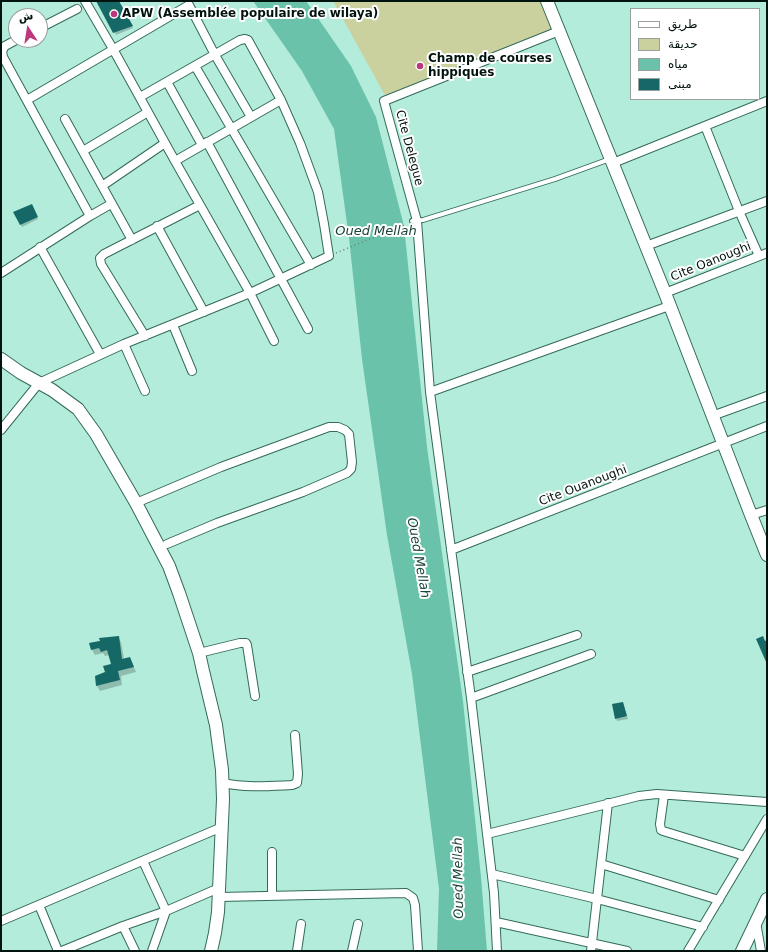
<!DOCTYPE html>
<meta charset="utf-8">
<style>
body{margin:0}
#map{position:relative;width:768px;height:952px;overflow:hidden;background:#b3ecda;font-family:"DejaVu Sans","Noto Naskh Arabic",sans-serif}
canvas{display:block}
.frame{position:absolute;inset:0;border:2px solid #00130e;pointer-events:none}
.legend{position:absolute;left:630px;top:8px;width:130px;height:92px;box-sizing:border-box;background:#fff;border:1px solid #99a19f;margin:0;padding:5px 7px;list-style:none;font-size:12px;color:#00130e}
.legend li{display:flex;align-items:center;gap:8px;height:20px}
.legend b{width:20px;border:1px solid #99a19f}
.north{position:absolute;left:8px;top:8px;width:40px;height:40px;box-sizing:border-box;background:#fff;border:1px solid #99a19f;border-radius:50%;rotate:348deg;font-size:11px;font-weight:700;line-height:16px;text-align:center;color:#00130e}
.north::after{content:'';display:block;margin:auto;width:14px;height:18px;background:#bc377b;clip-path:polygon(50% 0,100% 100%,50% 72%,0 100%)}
</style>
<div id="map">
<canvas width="768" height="952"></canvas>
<div class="frame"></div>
<ul class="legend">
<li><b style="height:5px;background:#fff"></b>طريق</li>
<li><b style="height:11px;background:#cbd19e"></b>حديقة</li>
<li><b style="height:11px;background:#6bc2aa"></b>مياه</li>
<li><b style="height:11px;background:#166867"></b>مبنى</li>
</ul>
<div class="north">ش</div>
</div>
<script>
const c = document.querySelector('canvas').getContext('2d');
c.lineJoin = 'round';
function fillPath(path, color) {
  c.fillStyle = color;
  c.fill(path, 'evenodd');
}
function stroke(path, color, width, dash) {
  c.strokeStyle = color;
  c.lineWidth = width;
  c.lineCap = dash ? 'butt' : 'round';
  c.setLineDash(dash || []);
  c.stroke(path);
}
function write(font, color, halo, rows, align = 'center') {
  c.font = font + ' "DejaVu Sans",sans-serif';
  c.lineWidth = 4;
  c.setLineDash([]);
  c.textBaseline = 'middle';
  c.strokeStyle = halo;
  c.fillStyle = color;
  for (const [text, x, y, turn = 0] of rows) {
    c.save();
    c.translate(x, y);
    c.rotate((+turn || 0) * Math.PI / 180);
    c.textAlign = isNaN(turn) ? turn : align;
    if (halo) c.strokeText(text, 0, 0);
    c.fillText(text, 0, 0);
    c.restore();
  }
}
fillPath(new Path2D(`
 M333,1h207l13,32 -166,66z`), '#cbd19e');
fillPath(new Path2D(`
 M253,1h53l45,65 25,51 28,109 23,221 36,254 18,176 6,74h-50l2,-62 -27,-215 -25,-139 -25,-176 -13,-121 -15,-109 -32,-58z`), '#6bc2aa');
fillPath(new Path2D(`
 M98,1h20l15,27 -17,7z
 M31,205l7,14 -16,8 -7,-14z
 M118,637l3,5 3,17 6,-1 6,14 -15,4 1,9 -22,6 -3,-5 -1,-10 10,-4 6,-7 -3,-10 -4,1 -2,-3 -8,2 -3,-5 -2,-7z
 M623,703l5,16 -11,2 -4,-16z`), '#0003');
fillPath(new Path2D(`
 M96,1h23l14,25 -20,7z
 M32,204l6,13 -18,8 -7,-13z
 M119,636l3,23 8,-2 4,10 -16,4 2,9 -24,6 -1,-10 10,-4 -2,-6 8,-2 -4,-14 -6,2 -2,-4 -8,2 -2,-7 11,-2 -1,-3z
 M763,636l2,5 2,-1v24l-11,-25z
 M623,702l4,14 -12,3 -3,-15z`), '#166867');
const lane = new Path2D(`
 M412,221l11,-1 132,-41 55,-20`);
const street = new Path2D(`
 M85,1l28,48 62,112
 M40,28l37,-19
 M16,40l-11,6 -3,5 1,6 87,159
 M195,66l116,199
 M167,82l35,63
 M27,100l162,-95 26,50 36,62
 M65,119l67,121
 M705,126l34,85 20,45
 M207,142l101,187
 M83,151l65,-39
 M613,163l154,-62
 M102,186l63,-43
 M157,226l47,86
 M646,246l121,-45
 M40,247l60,107
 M1,273l89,-57 21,-12
 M665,293l102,-40
 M173,325l19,46
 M145,336l-44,-72 -1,-6 4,-4 96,-49
 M274,341l-24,-48 -75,-132 106,-61
 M124,344l21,47
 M430,392l239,-86
 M712,416l55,-20
 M1,430l38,-47 85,-39 126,-51 79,-37 -5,-32 -6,-32 -18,-49 -19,-43 -33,-60 -3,-1 -5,1 -100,57
 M136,503l85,-36 108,-40h9l7,3 4,4 3,28 -1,7 -4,4 -44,19 -86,31 -50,21
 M751,515l16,-5
 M451,550l316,-124
 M199,653l41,-10h6l1,2 8,51
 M467,672l110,-37
 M471,698l120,-44
 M223,783c23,5 46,3 69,2l5,-2 1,-9 -3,-39
 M664,795l-4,29 1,6 2,1 82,25
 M487,834l152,-38 18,-2 110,8
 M272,852v43
 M601,864l118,36
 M492,874l105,25 106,28
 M219,897l187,-4 7,5 2,7 3,46
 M39,905l19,46
 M1,921l221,-94
 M496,922l131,29
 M756,922l5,29
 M123,926l12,25
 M62,951l61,-25 43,-15 -23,-50
 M152,951l14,-40 53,-23
 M297,951l4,-27
 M352,951l6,-27
 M497,951l-3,-58 -7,-59 -16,-136 -35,-261 -6,-45 -13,-171 -33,-120 175,-70
 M591,951l17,-148
 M688,951l79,-132`);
const secondary = new Path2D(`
 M547,1l118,292 86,222 16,40
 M1,359l20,14 31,17 26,19 18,25 40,69 33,63 10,27 20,60 4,18 13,54 6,45 1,29 -5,113 -3,21 -4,18
 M742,951l25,-52`);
stroke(lane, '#346a5b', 6);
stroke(street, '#346a5b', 10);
stroke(secondary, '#346a5b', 14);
stroke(new Path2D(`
 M336,253l70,-29`), '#5e8579', 1.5, [1, 3]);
stroke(lane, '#fff', 4);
stroke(street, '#fff', 8);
stroke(secondary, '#fff', 12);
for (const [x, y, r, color] of [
 [114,14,4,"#bc377b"],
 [420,66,4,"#bc377b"]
]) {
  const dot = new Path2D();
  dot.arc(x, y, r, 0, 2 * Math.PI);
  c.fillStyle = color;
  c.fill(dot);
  stroke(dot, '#fff', 1.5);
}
write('bold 12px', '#00130e', '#fff', [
 ["APW (Assemblée populaire de wilaya)",122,14],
 ["Champ de courses",428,59],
 ["hippiques",428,73]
], 'left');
write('12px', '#00130e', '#fff', [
 ["Cite Delegue",409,148,75],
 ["Cite Oanoughi",711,262,-22],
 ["Cite Ouanoughi",583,486,-21]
]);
write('italic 13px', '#1b4338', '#fff', [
 ["Oued Mellah",376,232],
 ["Oued Mellah",418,558,80],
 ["Oued Mellah",459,878,-91]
]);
</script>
